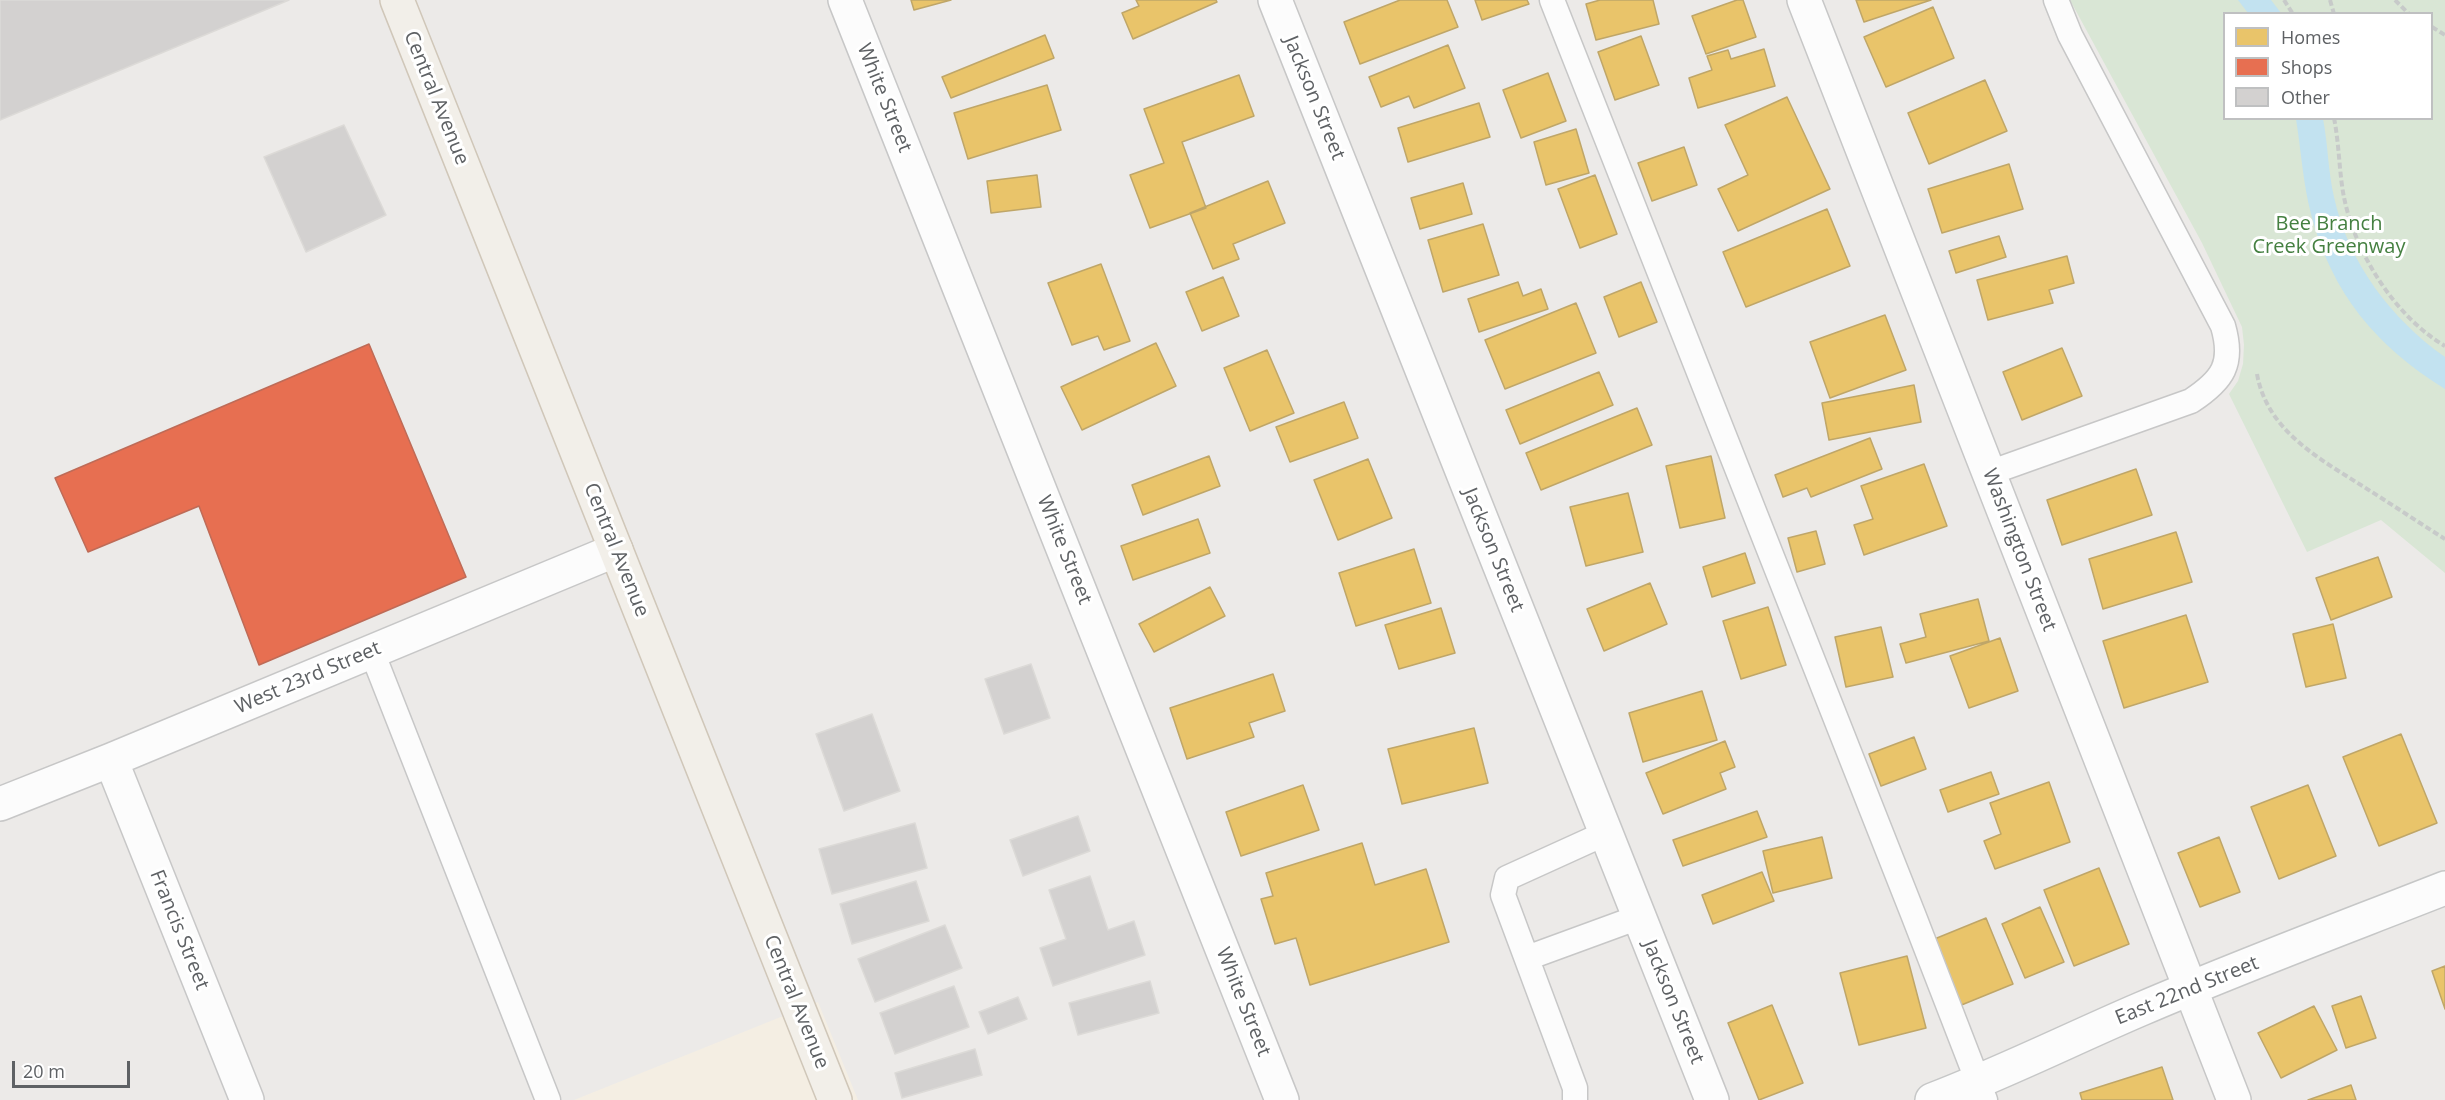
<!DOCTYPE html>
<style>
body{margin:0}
#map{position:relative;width:2445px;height:1100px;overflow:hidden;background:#eceae8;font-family:"Open Sans",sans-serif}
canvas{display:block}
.legend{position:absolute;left:2223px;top:12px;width:210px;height:108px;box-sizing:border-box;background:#fff;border:2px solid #bfc0c1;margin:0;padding:8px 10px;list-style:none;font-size:18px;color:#5e6164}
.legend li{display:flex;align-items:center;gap:12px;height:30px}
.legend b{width:30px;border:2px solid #bfc0c1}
.scale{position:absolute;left:12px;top:1061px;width:118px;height:27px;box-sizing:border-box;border:3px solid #5e6164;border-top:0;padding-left:8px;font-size:18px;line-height:21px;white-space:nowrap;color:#5e6164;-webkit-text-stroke:4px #fff;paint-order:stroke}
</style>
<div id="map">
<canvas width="2445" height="1100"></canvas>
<ul class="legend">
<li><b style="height:16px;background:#e9c46a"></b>Homes</li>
<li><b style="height:16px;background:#e76f51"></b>Shops</li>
<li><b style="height:16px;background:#d3d1d0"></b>Other</li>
</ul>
<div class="scale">20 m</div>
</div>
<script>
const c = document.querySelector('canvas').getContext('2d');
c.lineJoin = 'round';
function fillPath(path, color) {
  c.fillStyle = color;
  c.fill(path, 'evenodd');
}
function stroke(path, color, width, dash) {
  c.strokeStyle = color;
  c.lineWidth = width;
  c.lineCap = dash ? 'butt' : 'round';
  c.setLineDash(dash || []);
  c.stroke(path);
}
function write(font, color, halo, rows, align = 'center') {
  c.font = font + ' "Open Sans",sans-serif';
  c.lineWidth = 6;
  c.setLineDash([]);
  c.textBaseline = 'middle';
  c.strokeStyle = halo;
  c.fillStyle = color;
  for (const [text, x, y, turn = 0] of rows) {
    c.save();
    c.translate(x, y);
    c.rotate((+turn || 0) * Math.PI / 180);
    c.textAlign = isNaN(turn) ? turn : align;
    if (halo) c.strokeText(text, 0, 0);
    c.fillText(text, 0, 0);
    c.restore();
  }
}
fillPath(new Path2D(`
 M818,1002l40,98h-284z`), '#f4eee3');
fillPath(new Path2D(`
 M2070,0h375v573l-64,-53 -74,32 -78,-158 9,-13 5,-17 1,-19 -2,-18 -40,-84zM2224,14h208v104h-208z`), '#d9e6d5');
fillPath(new Path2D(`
 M2238,0h33l10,13h-33z
 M2296,119h27c5,25 5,52 11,78 14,65 57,122 111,160v32c-69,-43 -113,-95 -134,-175 -8,-31 -10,-64 -15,-95z`), '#c2e2f0');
const homes = new Path2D(`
 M911,0h40l-37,10z
 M1136,0h80l1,2 -84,37 -11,-26 17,-7z
 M1400,0h47l11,27 -98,37 -16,-42z
 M1475,0h52l2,4 -47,16z
 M1600,0h53l6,24 -63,16 -10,-36z
 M1737,0h6l13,37 -50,17 -14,-38z
 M1856,0h75l-67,22z
 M1933,7l21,51 -68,29 -22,-50z
 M1045,35l9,23 -103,40 -9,-21z
 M1641,36l18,49 -44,15 -17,-48z
 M1448,45l17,43 -51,20 -5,-12 -28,11 -12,-30z
 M1764,49l11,37 -77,22 -9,-30 23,-8 -5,-14 21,-6 3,9z
 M1548,73l18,48 -45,17 -18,-48z
 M1239,75l15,41 -72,26 24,66 -56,20 -20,-53 34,-12 -20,-54z
 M1985,80l22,51 -78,33 -21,-51z
 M1047,85l14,45 -93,29 -14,-46z
 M1787,97l43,92 -92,42 -20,-42 30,-14 -23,-50z
 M1479,103l11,34 -82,25 -10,-34z
 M1576,129l13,44 -43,12 -12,-43z
 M1684,147l13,38 -45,16 -14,-38z
 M2009,164l14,45 -81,24 -14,-44z
 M1037,175l4,32 -50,6 -4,-32z
 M1595,175l22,59 -37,14 -22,-59z
 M1268,181l17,42 -52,21 6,15 -26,10 -23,-56z
 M1463,183l9,31 -52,15 -9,-31z
 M1827,209l23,57 -104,41 -23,-55z
 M1483,224l16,51 -56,17 -15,-52z
 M1999,236l7,21 -50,16 -7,-22z
 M2067,256l7,27 -25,7 4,13 -65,17 -11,-40z
 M1101,264l29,77 -26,9 -6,-14 -26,9 -24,-62z
 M1223,277l16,39 -37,15 -16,-39z
 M1518,282l5,14 18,-7 7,20 -69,23 -11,-33z
 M1641,282l16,40 -38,15 -15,-40z
 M1576,303l20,50 -91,36 -20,-49z
 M1885,315l21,55 -76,28 -20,-56z
 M1156,343l20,43 -94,44 -21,-43z
 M2062,348l20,48 -60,24 -19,-48z
 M1267,350l27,63 -44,18 -26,-63z
 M1599,372l14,33 -93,39 -14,-34z
 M1914,385l7,37 -92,18 -7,-37z
 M1344,402l14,36 -68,24 -14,-35z
 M1637,408l15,37 -111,45 -15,-37z
 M1870,438l12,31 -71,28 -4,-9 -24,9 -8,-22z
 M1209,456l11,30 -77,29 -11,-30z
 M1711,456l14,62 -45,10 -14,-62z
 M1368,459l24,59 -54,22 -24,-60z
 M1924,464l23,62 -83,29 -10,-30 19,-6 -12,-33z
 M2136,469l16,46 -90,30 -15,-45z
 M1628,493l15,59 -57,14 -16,-59z
 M1198,519l12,34 -77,27 -12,-34z
 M1816,531l9,33 -28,8 -9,-34z
 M2176,532l16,50 -89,27 -14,-50z
 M1414,549l17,54 -75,23 -17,-53z
 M1745,553l10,30 -43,14 -9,-30z
 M2378,557l14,40 -61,23 -15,-42z
 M1650,583l17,41 -63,27 -17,-42z
 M1210,587l15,29 -71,36 -15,-28z
 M1978,599l11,42 -83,22 -6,-19 26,-7 -6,-23z
 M1768,607l18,58 -45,14 -18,-58z
 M1441,608l14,45 -56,16 -14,-44z
 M2186,615l22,67 -84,26 -21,-67z
 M2333,624l13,54 -40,9 -13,-53z
 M1881,627l12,50 -47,10 -11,-50z
 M2000,638l18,53 -49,17 -19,-52z
 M1273,674l12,37 -36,12 5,14 -67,22 -17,-51z
 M1702,691l15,49 -74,22 -14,-49z
 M1474,728l14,55 -86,21 -14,-55z
 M2401,734l36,89 -58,23 -36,-89z
 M1914,737l12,32 -45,17 -12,-32z
 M1725,741l10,26 -15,6 6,16 -63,25 -17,-41z
 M1991,772l8,22 -51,18 -8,-22z
 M2049,782l21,60 -75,27 -11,-28 17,-7 -11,-31z
 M1303,785l16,45 -78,26 -15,-44z
 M2308,785l28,71 -57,23 -28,-72z
 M1757,811l10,26 -84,29 -10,-26z
 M1822,837l10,41 -59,15 -10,-42z
 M2219,837l21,55 -40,15 -22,-54z
 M1362,843l13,42 51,-16 23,73 -139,43 -14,-47 -21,6 -14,-45 12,-3 -7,-23z
 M2099,868l30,76 -55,22 -30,-76z
 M1762,872l12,29 -61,23 -11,-29z
 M2040,907l24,55 -39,16 -23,-54z
 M1986,918l27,66 -54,22 -27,-66z
 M1907,956l19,72 -67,17 -19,-72z
 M2445,966v43l-13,-38z
 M2361,996l15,42 -30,10 -14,-42z
 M1772,1005l31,78 -44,17 -31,-77z
 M2314,1006l23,44 -56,28 -23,-45z
 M2162,1067l11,33h-91l-2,-7z
 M2351,1085l5,15h-48z`);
fillPath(homes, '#e9c46a');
stroke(homes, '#bfa668', 1.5);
const shops = new Path2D(`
 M369,344l97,233 -207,88 -60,-159 -111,46 -33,-74z`);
fillPath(shops, '#e76f51');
stroke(shops, '#be6b57', 1.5);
const building = new Path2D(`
 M0,0h289l-289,120z
 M344,125l42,90 -80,37 -42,-95z
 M1031,664l19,54 -46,16 -19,-55z
 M872,714l28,77 -56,20 -28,-77z
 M1078,816l12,35 -67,25 -13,-36z
 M915,823l12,45 -95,26 -13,-45z
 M1090,876l18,54 26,-9 11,34 -92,31 -13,-38 26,-9 -17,-49z
 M916,881l13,40 -77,23 -12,-40z
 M945,925l17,43 -87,34 -17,-43z
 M1150,981l9,32 -81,22 -9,-32z
 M954,986l15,41 -74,27 -15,-41z
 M1018,997l9,22 -39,15 -9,-22z
 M975,1049l7,26 -80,23 -7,-25z`);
fillPath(building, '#d3d1d0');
stroke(building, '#dcdad7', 1.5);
const lane = new Path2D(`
 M1552,0l361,914 72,186
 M1989,473l202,-72c32,-21 43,-37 32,-75l-153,-291 -14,-35
 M372,652l176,448
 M1527,958l112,-41
 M1575,1100v-12l-72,-193 4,-17 99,-45`);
const street = new Path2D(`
 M845,0l437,1100
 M1275,0l437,1100
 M1804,0l430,1100
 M111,760l136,340
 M0,804l111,-44 505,-210`);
const secondary = new Path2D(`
 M1932,1100c71,-27 139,-61 209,-91 100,-43 202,-81 304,-121`);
const primary = new Path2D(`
 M397,0l438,1100`);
stroke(lane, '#c7c7c7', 27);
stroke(street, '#c7c7c7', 36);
stroke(secondary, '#c6c7c7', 36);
stroke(primary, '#d0c7b9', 36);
stroke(new Path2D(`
 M2284,0l9,14
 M2330,0l4,14
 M2395,0l14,14
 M2432,27l13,8
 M2334,118c5,25 5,50 9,74 10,58 51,124 102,154
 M2257,374c10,57 63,85 107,113 27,17 54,35 81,52`), '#c7cac9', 4, [6, 3]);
stroke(lane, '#fcfcfc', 24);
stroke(street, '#fcfcfc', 33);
stroke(secondary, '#fcfcfc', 33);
stroke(primary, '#f2efe9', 33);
write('20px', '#5e6164', '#fff', [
 ["Central Avenue",436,98,68],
 ["White Street",884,98,68],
 ["Jackson Street",1314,98,68],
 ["Central Avenue",616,550,68],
 ["White Street",1064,550,68],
 ["Jackson Street",1493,550,68],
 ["Washington Street",2019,550,69],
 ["West 23rd Street",308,678,-23],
 ["Francis Street",179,930,68],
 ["East 22nd Street",2187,991,-22],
 ["Central Avenue",796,1002,68],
 ["White Street",1243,1002,68],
 ["Jackson Street",1673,1002,68]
]);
write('20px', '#458041', '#fff', [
 ["Bee Branch",2329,224],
 ["Creek Greenway",2329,247]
]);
</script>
